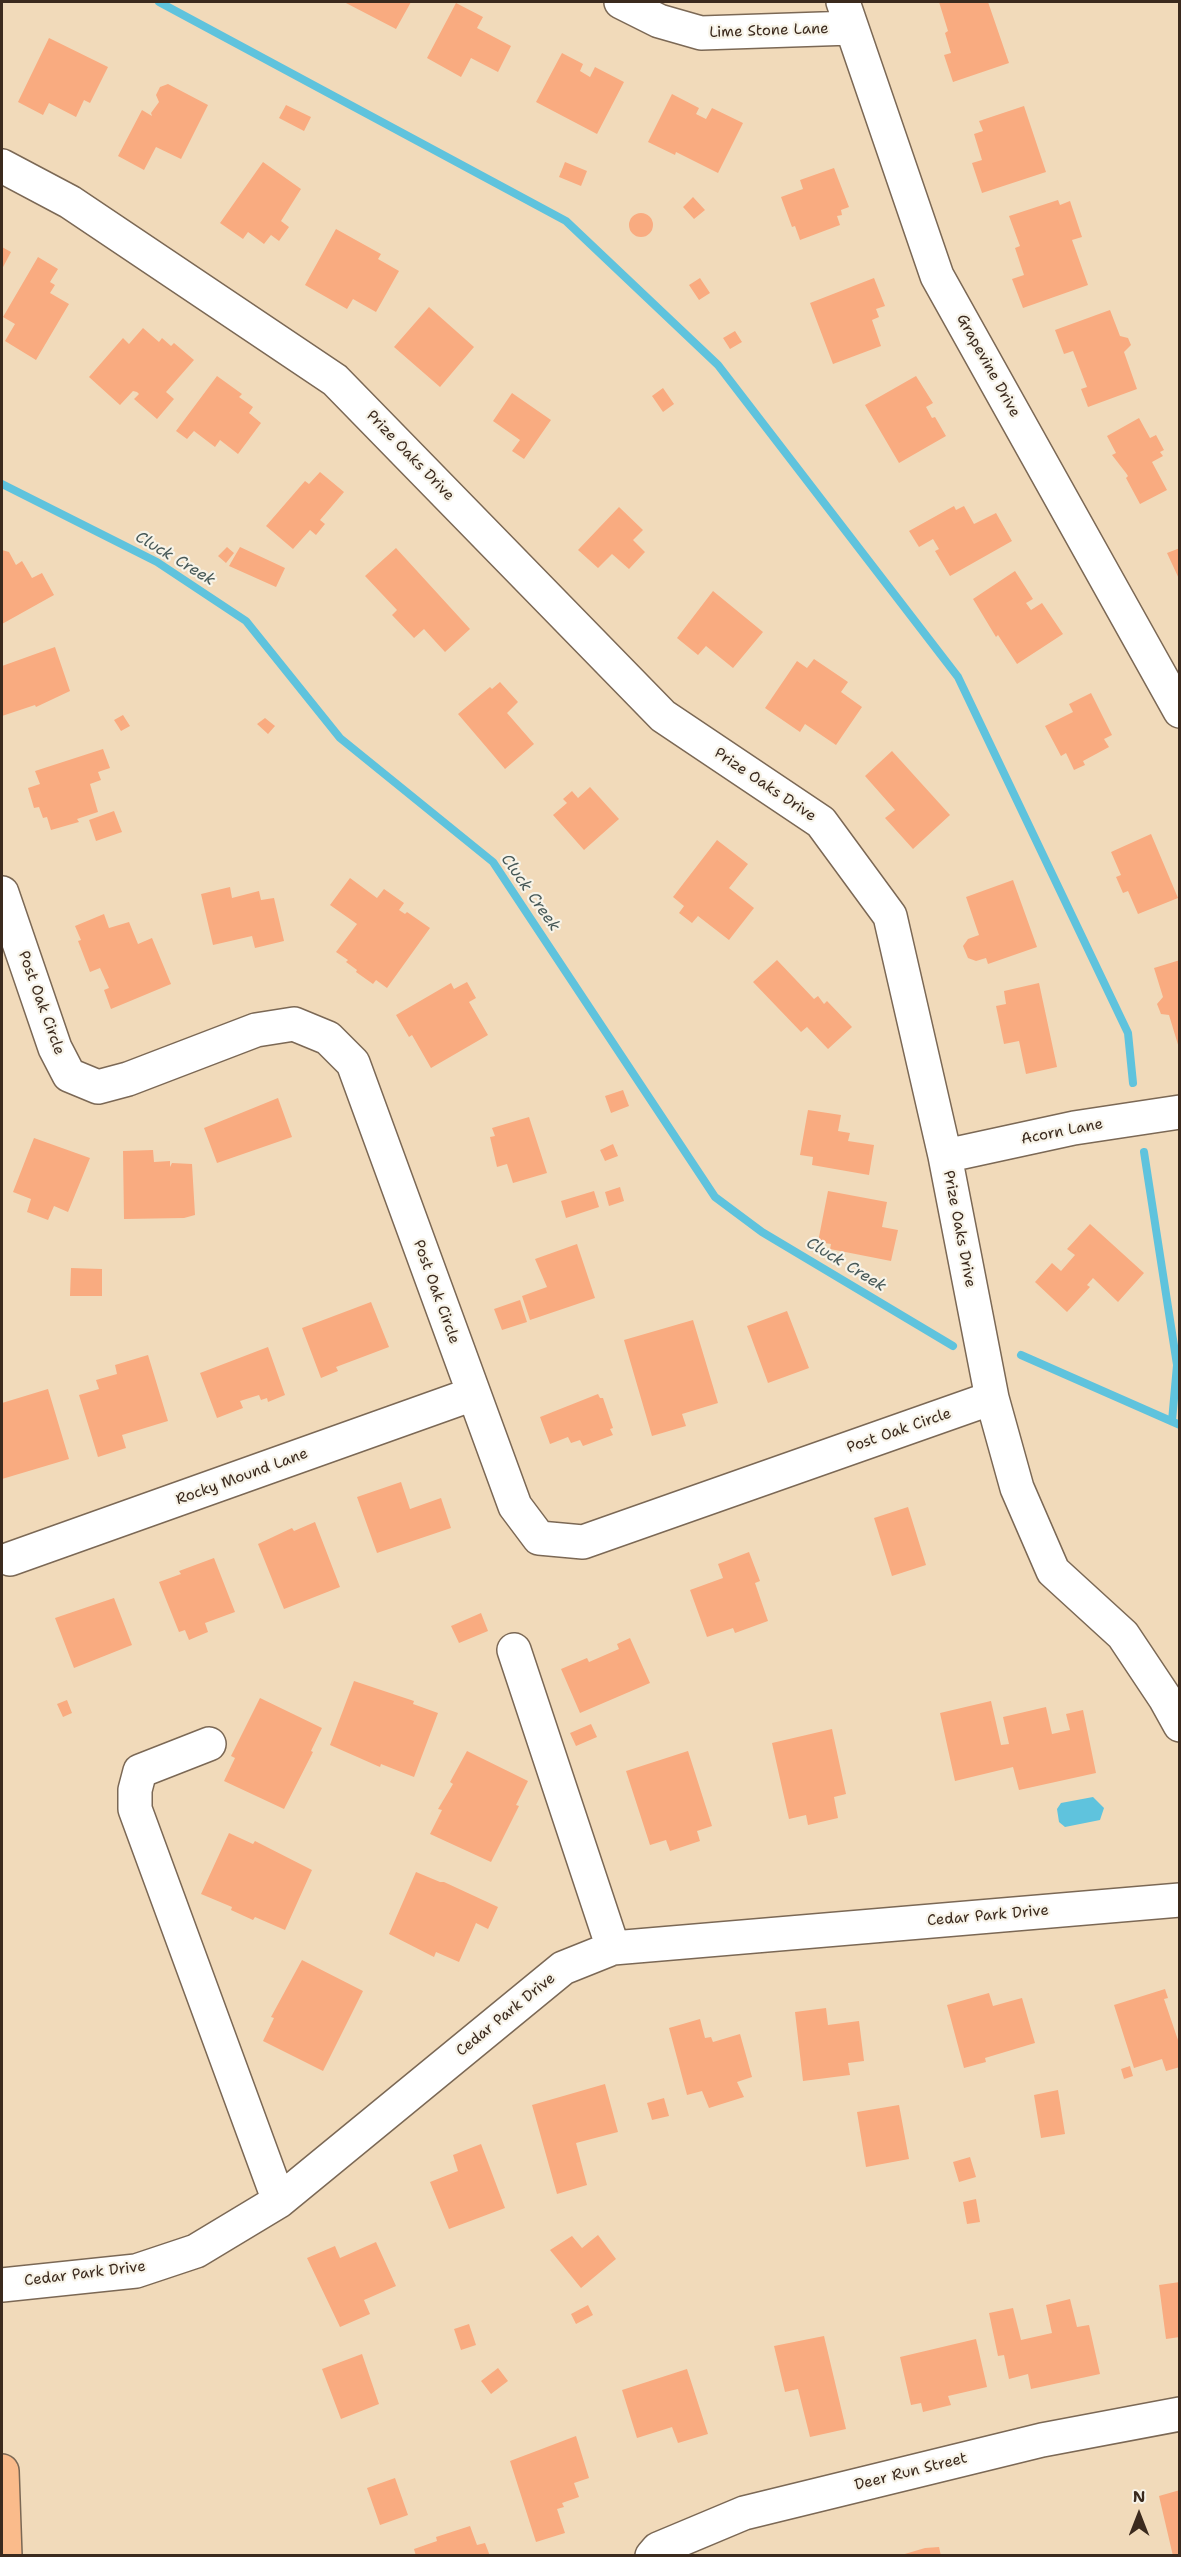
<!DOCTYPE html>
<style>
body{margin:0}
#map{position:relative;width:1181px;height:2557px;overflow:hidden;background:#f1daba;font-family:"Shantell Sans",sans-serif}
canvas{display:block}
.frame{position:absolute;inset:0;border:3px solid #3b2a1e;pointer-events:none}
.north{position:absolute;left:1109px;top:2485px;width:60px;height:60px;-webkit-text-stroke:4px #f7f3e8;paint-order:stroke;rotate:0deg;font-size:16px;font-weight:700;line-height:24px;text-align:center;color:#3b2a1e}
.north::after{content:'';display:block;margin:auto;width:21px;height:27px;background:#3b2a1e;clip-path:polygon(50% 0,100% 100%,50% 72%,0 100%)}
</style>
<div id="map">
<canvas width="1181" height="2557"></canvas>
<div class="frame"></div>
<div class="north">N</div>
</div>
<script>
const c = document.querySelector('canvas').getContext('2d');
c.lineJoin = 'round';
function fillPath(path, color) {
  c.fillStyle = color;
  c.fill(path, 'evenodd');
}
function stroke(path, color, width, dash) {
  c.strokeStyle = color;
  c.lineWidth = width;
  c.lineCap = dash ? 'butt' : 'round';
  c.setLineDash(dash || []);
  c.stroke(path);
}
function write(font, color, halo, rows, align = 'center') {
  c.font = font + ' "Shantell Sans",sans-serif';
  c.lineWidth = 4.5;
  c.setLineDash([]);
  c.textBaseline = 'middle';
  c.strokeStyle = halo;
  c.fillStyle = color;
  for (const [text, x, y, turn = 0] of rows) {
    c.save();
    c.translate(x, y);
    c.rotate((+turn || 0) * Math.PI / 180);
    c.textAlign = isNaN(turn) ? turn : align;
    if (halo) c.strokeText(text, 0, 0);
    c.fillText(text, 0, 0);
    c.restore();
  }
}
fillPath(new Path2D(`
 M1093,1797l11,11 -4,12 -35,7 -6,-5 -2,-13 4,-6z`), '#5fc3dd');
stroke(new Path2D(`
 M159,2l407,219 152,144 240,312 170,356 5,50
 M2,484l155,78 89,59 94,117 153,124 222,335 47,35 191,114
 M1144,1152l33,213 -5,56
 M1021,1355l159,70`), '#5fc3dd', 8);
fillPath(new Path2D(`
 M344,2h67l-15,27z
 M939,2h49l21,61 -56,19 -9,-27 7,-2 -6,-20 3,-2z
 M456,3l27,14 -6,11 34,18 -13,26 -27,-14 -10,19 -34,-19z
 M49,38l59,29 -18,36 -6,-3 -8,17 -27,-14 -6,12 -25,-13z
 M562,53l21,11 -3,7 10,6 5,-10 29,15 -27,52 -61,-32z
 M168,84l40,21 -27,54 -25,-12 -12,23 -26,-14 24,-46 10,6 -1,-3 8,-11 -3,-7 4,-8z
 M672,94l27,14 -3,6 10,5 6,-11 31,15 -25,50 -42,-21 -1,3 -27,-13z
 M286,105l25,12 -7,14 -25,-13z
 M1024,106l22,66 -64,21 -10,-30 10,-3 -8,-26 9,-3 -4,-10z
 M263,162l38,27 -20,32 8,6 -10,14 -8,-6 -7,9 -16,-12 -5,7 -23,-16z
 M565,162l22,9 -6,15 -22,-9z
 M834,168l15,39 -8,3 1,5 -5,1 3,9 -40,15 -5,-14 -3,1 -11,-30 22,-8 -3,-9z
 M693,197l12,13 -11,9 -11,-12z
 M1058,200l2,5 10,-4 12,36 -10,3 16,45 -65,23 -11,-29 12,-4 -9,-27 5,-2 -11,-30z
 M629 225a12 12 0 1 1 24 0a12 12 0 1 1-24 0Z
 M336,229l45,25 -3,5 21,12 -23,41 -23,-13 -6,10 -42,-24z
 M2,247l9,5 -9,17z
 M38,257l20,12 -8,13 5,3 -5,8 19,11 -33,56 -31,-19 10,-17 -12,-7z
 M700,278l10,15 -11,7 -10,-15z
 M874,278l11,28 -9,3 3,8 -7,3 9,26 -48,18 -23,-61z
 M429,307l45,40 -34,40 -46,-40z
 M1110,310l10,26 8,2 3,7 -7,7 13,37 -49,18 -7,-18 6,-2 -14,-36 -9,3 -9,-24z
 M143,328l16,14 3,-4 9,8 3,-3 20,17 -28,32 8,7 -17,20 -23,-20 5,-5 -2,-2 -4,-1 -13,14 -31,-28 34,-39 6,6z
 M735,331l7,11 -12,7 -7,-11z
 M217,376l25,18 -3,3 14,10 -4,6 12,10 -23,31 -18,-14 -5,7 -21,-16 -7,8 -11,-8z
 M916,376l17,27 -7,4 6,11 3,-1 11,19 -47,27 -34,-58z
 M663,388l11,16 -11,8 -11,-16z
 M512,393l39,27 -27,39 -12,-8 8,-11 -27,-19z
 M1139,418l11,20 6,-3 8,15 -4,2 3,4 -11,6 15,28 -27,14 -14,-26 2,-2 -2,-3 -14,-18 4,-2 -9,-17z
 M320,472l24,20 -24,28 5,4 -9,11 -6,-5 -17,19 -27,-23 39,-45 4,3z
 M954,506l2,4 8,-4 10,18 22,-11 16,28 -62,35 -15,-25 4,-2 -6,-10 -14,8 -10,-16z
 M619,507l24,23 -10,10 12,12 -16,17 -17,-15 -14,14 -20,-18z
 M227,547l7,6 -8,10 -8,-7z
 M240,547l45,21 -9,19 -47,-21z
 M396,548l74,81 -25,23 -21,-23 -10,9 -22,-23 5,-5 -32,-34z
 M1180,548v33l-13,-28z
 M2,550l7,2 7,13 6,-4 10,17 10,-5 12,22 -52,29z
 M1015,571l18,28 -7,4 5,7 11,-7 21,31 -46,30 -19,-29 -2,2 -23,-38z
 M713,591l50,41 -30,36 -27,-22 -8,9 -21,-17z
 M55,647l15,44 -34,16 -1,-2 -33,11v-50z
 M814,659l34,23 -7,10 21,15 -26,38 -31,-21 -5,8 -35,-24 32,-47 10,7z
 M500,682l18,20 -11,11 27,31 -29,25 -47,-55 32,-27 2,2z
 M1091,693l21,42 -8,4 5,8 -26,14 2,4 -11,5 -8,-17 -5,3 -16,-30 28,-14 -4,-8z
 M123,715l7,11 -9,5 -7,-11z
 M265,718l10,8 -7,8 -11,-10z
 M103,749l7,19 -12,4 3,8 -11,4 8,28 -21,7 2,3 -28,8 -4,-13 -4,1 -4,-11 -5,1 -6,-20 12,-4 -5,-13z
 M892,751l58,64 -37,34 -28,-31 10,-8 -30,-34z
 M590,787l29,32 -35,31 -31,-35 14,-12 -4,-4 9,-8 6,7z
 M114,811l8,21 -26,9 -7,-21z
 M1151,834l27,64 -40,16 -10,-23 -5,2 -7,-16 5,-2 -10,-23z
 M717,840l31,24 -19,24 25,20 -25,32 -31,-24 -6,7 -13,-10 5,-7 -11,-9z
 M350,878l27,20 7,-9 20,14 -5,7 6,4 2,-2 23,16 -43,60 -11,-8 -3,4 -17,-12 1,-2 -11,-8 2,-2 -12,-8 21,-28 -27,-19z
 M1013,880l24,67 -49,17 -2,-6 -10,3 -8,-3 -5,-12 5,-7 11,-4 -13,-38z
 M230,887l2,11 27,-7 2,9 13,-2 10,43 -29,7 -3,-12 -39,9 -12,-51z
 M104,914l5,14 20,-6 9,22 14,-6 19,46 -60,25 -7,-19 5,-2 -9,-20 -10,4 -12,-31 3,-1 -6,-14z
 M777,960l37,39 4,-3 6,8 3,-3 25,26 -24,22 -21,-22 -6,5 -48,-50z
 M1180,960v88h-1l-10,-33 -8,-1 -4,-10 6,-7 -9,-29z
 M467,982l9,16 -7,4 19,33 -57,33 -19,-33 -3,2 -13,-22 55,-32 3,6z
 M1039,983l18,84 -31,7 -7,-33 -15,3 -8,-38 10,-2 -2,-13z
 M623,1090l6,16 -18,7 -6,-17z
 M278,1098l14,39 -75,26 -13,-35z
 M808,1110l33,5 -3,16 12,2 -2,8 26,4 -5,30 -57,-10 1,-8 -13,-2z
 M529,1117l18,56 -34,10 -6,-19 -10,3 -7,-30 5,-1 -3,-8z
 M34,1138l56,20 -22,54 -14,-6 -6,14 -21,-8 4,-13 -18,-7z
 M613,1144l5,12 -13,5 -5,-11z
 M153,1150l1,12 16,-1v6l2,-4 20,1 3,51 -11,3 -60,1 -1,-68z
 M620,1187l4,14 -15,5 -4,-14z
 M594,1191l5,16 -33,11 -5,-17z
 M828,1191l59,11 -5,25 16,3 -7,31 -61,-12 1,-5 -13,-2z
 M1090,1224l54,49 -26,29 -25,-24 -6,7 3,2 -23,25 -32,-30 17,-19 9,8 14,-16 -8,-6z
 M577,1244l18,54 -65,22 -8,-24 25,-9 -12,-28z
 M71,1268l31,1v27h-32z
 M520,1300l7,22 -25,8 -8,-21z
 M371,1302l18,45 -53,20 2,4 -17,7 -19,-50z
 M787,1311l22,57 -41,15 -21,-57z
 M693,1320l25,83 -36,11 4,12 -34,10 -28,-96z
 M268,1347l17,48 -17,7 -1,-4 -6,2 -2,-5 -19,6 3,7 -26,10 -17,-45z
 M148,1355l20,66 -46,14 4,13 -28,9 -19,-62 20,-6 -3,-9 21,-6 -2,-9z
 M48,1389l21,70 -67,20v-76z
 M598,1394l2,4h3l10,30 -3,1 3,6 -30,11 -3,-6 -9,3 -3,-6 -18,7 -10,-27z
 M401,1482l9,27 31,-11 10,30 -74,25 -20,-56z
 M908,1507l18,58 -34,11 -18,-58z
 M315,1522l25,65 -56,22 -26,-65 34,-16 2,3z
 M749,1552l11,29 -5,2 13,38 -33,12 -2,-5 -26,9 -17,-47 33,-12 -5,-14z
 M214,1558l21,54 -30,11 3,9 -19,8 -4,-10 -6,2 -20,-50 22,-8 -2,-3z
 M114,1598l18,47 -58,23 -19,-50z
 M481,1613l7,18 -29,12 -8,-17z
 M630,1638l20,45 -70,30 -19,-44 26,-11 2,4 30,-13 -2,-5z
 M354,1681l60,20 -1,3 25,9 -24,64 -33,-13 -1,3 -50,-22z
 M260,1698l62,30 -11,23 2,1 -29,57 -60,-28 11,-23 -4,-2z
 M67,1700l5,13 -9,4 -6,-13z
 M991,1701l10,44 8,-1 -6,-27 43,-10 6,27 18,-4 -4,-16 17,-4 13,63 -77,17 -6,-23 -58,14 -15,-68z
 M591,1724l6,13 -21,9 -6,-13z
 M832,1729l14,65 -12,3 4,21 -30,7 -2,-10 -17,4 -17,-76z
 M467,1751l61,30 -12,24 3,1 -28,56 -61,-28 12,-24 -4,-1 15,-25 -3,-2z
 M688,1751l24,75 -15,5 3,10 -30,10 -4,-11 -16,5 -24,-74z
 M229,1833l24,11 2,-3 57,29 -27,60 -30,-13 -2,3 -22,-10 1,-3 -31,-13z
 M416,1872l24,10h4l54,25 -10,22 -12,-6 -17,39 -23,-10 -2,5 -45,-23z
 M302,1960l61,31 -40,80 -60,-30 11,-23 -3,-1z
 M1165,1989l3,9 -4,1 16,47v21l-14,4 -4,-12 -28,9 -20,-63z
 M989,1993l4,13 29,-8 13,45 -50,15 1,4 -22,6 -17,-63z
 M826,2008l2,17 31,-4 5,40 -16,2 2,12 -47,6 -8,-69z
 M700,2019l5,19 6,-1 2,5 27,-8 12,43 -15,5 7,15 -35,11 -7,-17 -15,4 -18,-67z
 M1130,2066l3,10 -9,3 -3,-10z
 M605,2084l13,48 -42,11 11,42 -30,9 -25,-89z
 M1058,2090l7,44 -24,4 -7,-43z
 M664,2098l5,18 -17,4 -5,-17z
 M899,2105l10,54 -43,8 -9,-55z
 M481,2144l24,64 -56,21 -19,-47 28,-11 -5,-16z
 M970,2157l6,20 -17,5 -6,-20z
 M976,2199l4,23 -13,2 -4,-22z
 M598,2235l18,24 -35,29 -31,-38 22,-14 10,12z
 M376,2242l20,44 -32,14 6,14 -30,13 -33,-69 28,-12 5,12z
 M1180,2282v55l-14,2 -7,-54z
 M1070,2299l7,28 12,-2 11,49 -69,15 -3,-15 -19,5 -5,-24 -6,1 -9,-43 24,-5 8,32 31,-7 -6,-28z
 M588,2305l5,10 -17,9 -5,-10z
 M469,2324l7,21 -15,5 -7,-21z
 M824,2336l22,93 -36,8 -12,-48 -13,3 -11,-46z
 M976,2339l11,48 -39,9 3,9 -28,7 -2,-9 -10,2 -11,-48z
 M362,2354l17,50 -38,15 -19,-50z
 M498,2368l10,13 -17,13 -10,-13z
 M687,2369l21,65 -30,9 -6,-16 -35,11 -15,-48z
 M576,2436l13,42 -15,5 5,14 -17,6 2,4 -7,2 8,24 -29,9 -26,-81z
 M395,2478l13,37 -28,10 -13,-37z
 M1180,2490v66h-7l-14,-60z
 M470,2526l7,19 8,-2 5,13h-74l-2,-7 23,-8 -1,-4z
 M939,2547l2,9h-43l27,-8z`), '#f9ab80');
const minor = new Path2D(`
 M621,2l38,19 42,12 151,-5
 M843,2l94,274 243,435
 M2,166l68,36 265,178 328,336 158,106 69,94 55,240 47,242 25,90 36,83 70,64 42,63 15,27
 M2,893l53,155 14,27 29,12 30,-8 128,-49 38,-6 34,14 25,25 162,443 24,32 44,4 409,-144
 M945,1156l129,-28 106,-16
 M10,1559l463,-165
 M514,1650l99,298
 M209,1744l-69,27 -5,19v19l144,392
 M2,2285l134,-14 60,-20 83,-50 284,-233 50,-20 567,-48
 M652,2556l6,-7 86,-36 298,-73 138,-26`);
const major = new Path2D(`
 M2,2471l3,85`);
stroke(minor, '#7b6855', 36);
stroke(major, '#7b6855', 36);
stroke(minor, '#fff', 33);
stroke(major, '#fabb8b', 33);
write('15px', '#3b2a1e', '#f7f3e8', [
 ["Lime Stone Lane",769,31,-2],
 ["Grapevine Drive",988,366,61],
 ["Prize Oaks Drive",410,456,46],
 ["Prize Oaks Drive",765,785,34],
 ["Post Oak Circle",41,1003,70],
 ["Acorn Lane",1062,1132,-11],
 ["Prize Oaks Drive",959,1229,79],
 ["Post Oak Circle",436,1292,70],
 ["Post Oak Circle",899,1431,-19],
 ["Rocky Mound Lane",242,1477,-20],
 ["Cedar Park Drive",988,1916,-5],
 ["Cedar Park Drive",506,2015,-39],
 ["Cedar Park Drive",85,2274,-7],
 ["Deer Run Street",911,2472,-14]
]);
write('italic 16px', '#465857', '#f7f3e8', [
 ["Cluck Creek",175,559,31],
 ["Cluck Creek",530,893,55],
 ["Cluck Creek",846,1265,31]
]);
</script>
